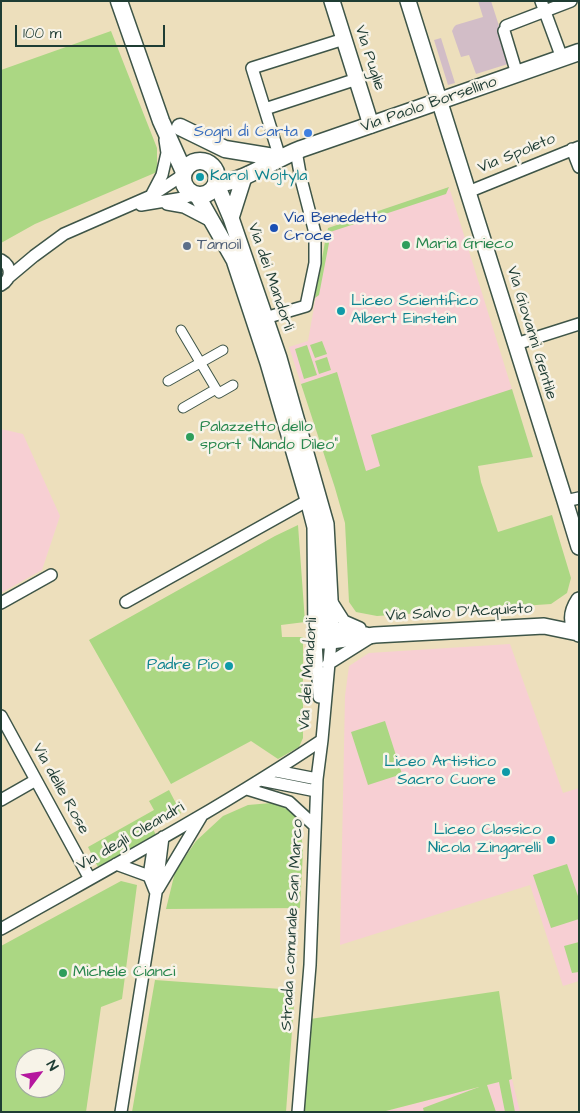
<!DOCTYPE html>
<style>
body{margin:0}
#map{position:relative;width:580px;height:1113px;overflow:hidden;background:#eddfbc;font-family:"Architects Daughter",sans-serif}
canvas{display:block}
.frame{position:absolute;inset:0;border:2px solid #1f3d34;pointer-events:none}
.north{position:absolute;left:15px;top:1048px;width:50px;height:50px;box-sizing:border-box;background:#f7f3e8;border:1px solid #a1aaa0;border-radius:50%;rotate:59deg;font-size:14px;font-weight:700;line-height:20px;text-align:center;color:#1f3d34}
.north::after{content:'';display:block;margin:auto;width:18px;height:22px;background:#b5179e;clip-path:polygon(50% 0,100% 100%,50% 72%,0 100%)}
.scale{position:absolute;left:15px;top:25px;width:150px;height:22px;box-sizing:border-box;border:2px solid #1f3d34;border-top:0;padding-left:6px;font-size:15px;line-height:18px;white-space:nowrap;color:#1f3d34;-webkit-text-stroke:4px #f7f3e8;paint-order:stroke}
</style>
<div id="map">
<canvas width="580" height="1113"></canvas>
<div class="frame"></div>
<div class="north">N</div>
<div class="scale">100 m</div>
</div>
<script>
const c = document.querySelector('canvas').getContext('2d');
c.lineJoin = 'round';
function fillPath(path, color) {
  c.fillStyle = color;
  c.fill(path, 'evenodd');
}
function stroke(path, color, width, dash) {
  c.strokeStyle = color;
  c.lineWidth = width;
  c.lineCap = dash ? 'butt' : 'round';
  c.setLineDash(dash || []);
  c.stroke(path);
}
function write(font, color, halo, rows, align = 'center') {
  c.font = font + ' "Architects Daughter",sans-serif';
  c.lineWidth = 5;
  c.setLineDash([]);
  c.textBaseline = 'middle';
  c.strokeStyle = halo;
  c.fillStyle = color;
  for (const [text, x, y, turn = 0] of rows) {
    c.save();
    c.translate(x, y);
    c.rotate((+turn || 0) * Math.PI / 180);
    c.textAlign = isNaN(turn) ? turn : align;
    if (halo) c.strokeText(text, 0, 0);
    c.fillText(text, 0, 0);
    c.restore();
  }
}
fillPath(new Path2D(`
 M449,187l84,270 -198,31 -46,-141 19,-6 20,-113z
 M1,429l22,5 37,82 -18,54 -41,23z
 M510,644l53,149 16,-5v193l-16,5 -33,-101 -190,60 5,-249 4,-30 20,-13z
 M512,1079l8,33h-138l117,-30z`), '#f7cfd3');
fillPath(new Path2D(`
 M478,1h13l20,62 -35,11 -7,-19 -8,2 -9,-26 2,-4 2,-2 27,-8z
 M441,38l14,45 -7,2 -14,-45z`), '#d2bdc7');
fillPath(new Path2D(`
 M111,31l46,117v24l-122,52 -34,19v-173z
 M449,187l-3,7 -119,39 1,-5z
 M326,236l3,7 -10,52 -4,3z
 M322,341l5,13 -12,4 -5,-13z
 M307,345l10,30 -13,4 -9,-30z
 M327,357l4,13 -12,4 -4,-13z
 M337,372l29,99 14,-5 -9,-31 141,-46 21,68 -55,9 3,16 17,50 54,-17 19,63 -4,15 -16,11 -174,12 -21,-4 -7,-10 -4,-79 -10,-35 -34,-104z
 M298,525l7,97 -24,3 1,12h21v101l-4,9 -21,12 -27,-18 -80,43 -82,-144 186,-104z
 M385,721l17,53 -34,11 -17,-53z
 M169,790l12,23 -28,16 3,6 -58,32 -10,-20 66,-37 -5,-9z
 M271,803l17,6 12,12 3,30 -3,57 -134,1 9,-37 21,-31 27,-25 25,-11z
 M567,864l12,35v20l-28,9 -18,-53z
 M121,881l16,4 -15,114 -21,8 -15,105h-85v-166zM25,1058h30v30h-30z
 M579,942v30l-7,1 -8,-27z
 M155,980l140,10 -9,122h-154z
 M499,991l13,88 -3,1 6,32h-10l-6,-30 -12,3 9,27h-72l-1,-4 56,-21 -97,25h-79l7,-93z`), '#abd783');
const pedestrian = new Path2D(`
 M181,330l35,59
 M168,381l55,-31
 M183,408l33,-19 3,4 14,-8`);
const minor = new Path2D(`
 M541,1l21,57
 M506,26l65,-25
 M504,31l13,43
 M265,109l92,-30
 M572,149l7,18
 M280,158l-28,-90 92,-29
 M468,192l111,-45
 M151,196l11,-21 5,-22 -2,-13
 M167,204l17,3 27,14
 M141,205l42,-7 11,-4
 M1,260c11,6 11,19 0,25
 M9,277l25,-21 30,-22 87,-38 32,-21
 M265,318l41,-12 9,-43v-30l-14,-54 -5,-28
 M516,344l63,-20
 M565,501l14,-3
 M330,599l14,22 16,7
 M126,602l188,-105
 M1,603l50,-28
 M323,627h7l36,6
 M316,641l3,56
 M328,664l43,-27
 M1,716l89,163
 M276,771l41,8
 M261,780l55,11
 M247,789l42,13 26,24
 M1,800l35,-20
 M154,843l-5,33 6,15
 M116,864l33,12
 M158,889l43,-72
 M1,929c108,-61 218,-120 321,-189
 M121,1112l35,-219 7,-56
 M298,1112l12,-147 7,-186 5,-39 9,-99`);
const tertiary = new Path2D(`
 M332,1l39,124
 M408,1l157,500 14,46
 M217,185l14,33 48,140 47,166 4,75 1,42
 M197,195l37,65 34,103 40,137 7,27 1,114h15l44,-6 169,-9 34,7
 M231,218l13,-41
 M579,600c-8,12 -9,23 0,34`);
const secondary = new Path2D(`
 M119,1l42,120 23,51
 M180,127l45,22 55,9
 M183 178a17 17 0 1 1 34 0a17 17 0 1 1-34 0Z
 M217,184c31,-4 55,-24 84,-35 93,-32 185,-64 278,-97`);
stroke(pedestrian, '#3e5548', 11);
stroke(minor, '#3e5548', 14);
stroke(tertiary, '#3e5548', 18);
stroke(secondary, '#3e5548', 19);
stroke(pedestrian, '#fff', 9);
stroke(minor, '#fff', 11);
stroke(tertiary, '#fff', 15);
stroke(secondary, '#fff', 16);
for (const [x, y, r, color] of [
 [308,133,5,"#3f7fe0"],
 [200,177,5,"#0f9aa8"],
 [274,228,5,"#1a4fb4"],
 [406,245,5,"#2e9e5b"],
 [187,246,5,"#5c6f8a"],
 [341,311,5,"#0f9aa8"],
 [190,437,5,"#2e9e5b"],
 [229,666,5,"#0f9aa8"],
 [506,772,5,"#0f9aa8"],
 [551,840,5,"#0f9aa8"],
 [63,973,5,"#2e9e5b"]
]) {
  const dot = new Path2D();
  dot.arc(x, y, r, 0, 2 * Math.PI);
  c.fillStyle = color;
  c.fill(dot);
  stroke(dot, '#f7f3e8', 2);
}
write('16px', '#1f3d34', '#f7f3e8', [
 ["Via Puglie",369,58,72],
 ["Via Paolo Borsellino",429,105,-19],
 ["Via Spoleto",517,154,-22],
 ["Via dei Mandorli",270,277,71],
 ["Via Giovanni Gentile",531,333,73],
 ["Via Salvo D'Acquisto",459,613,-3],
 ["Via dei Mandorli",309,674,-86],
 ["Via delle Rose",60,789,61],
 ["Via degli Oleandri",131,837,-30],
 ["Strada comunale San Marco",293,925,-87]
]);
write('16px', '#366cbe', '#f7f3e8', [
 ["Sogni di Carta",298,133]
], 'right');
write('16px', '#0d838f', '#f7f3e8', [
 ["Karol Wojtyla",210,177,"left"],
 ["Liceo Scientifico",351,302,"left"],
 ["Albert Einstein",351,320,"left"],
 ["Padre Pio",219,666],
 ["Liceo Artistico",496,763],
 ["Sacro Cuore",496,781],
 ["Liceo Classico",541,831],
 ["Nicola Zingarelli",541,849]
], 'right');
write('16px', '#164399', '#f7f3e8', [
 ["Via Benedetto",284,219],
 ["Croce",284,237]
], 'left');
write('16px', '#27864d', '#f7f3e8', [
 ["Maria Grieco",416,245],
 ["Palazzetto dello",200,428],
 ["sport \"Nando Dileo\"",200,446],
 ["Michele Cianci",73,973]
], 'left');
write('16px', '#4e5e75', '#f7f3e8', [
 ["Tamoil",197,246]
], 'left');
</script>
